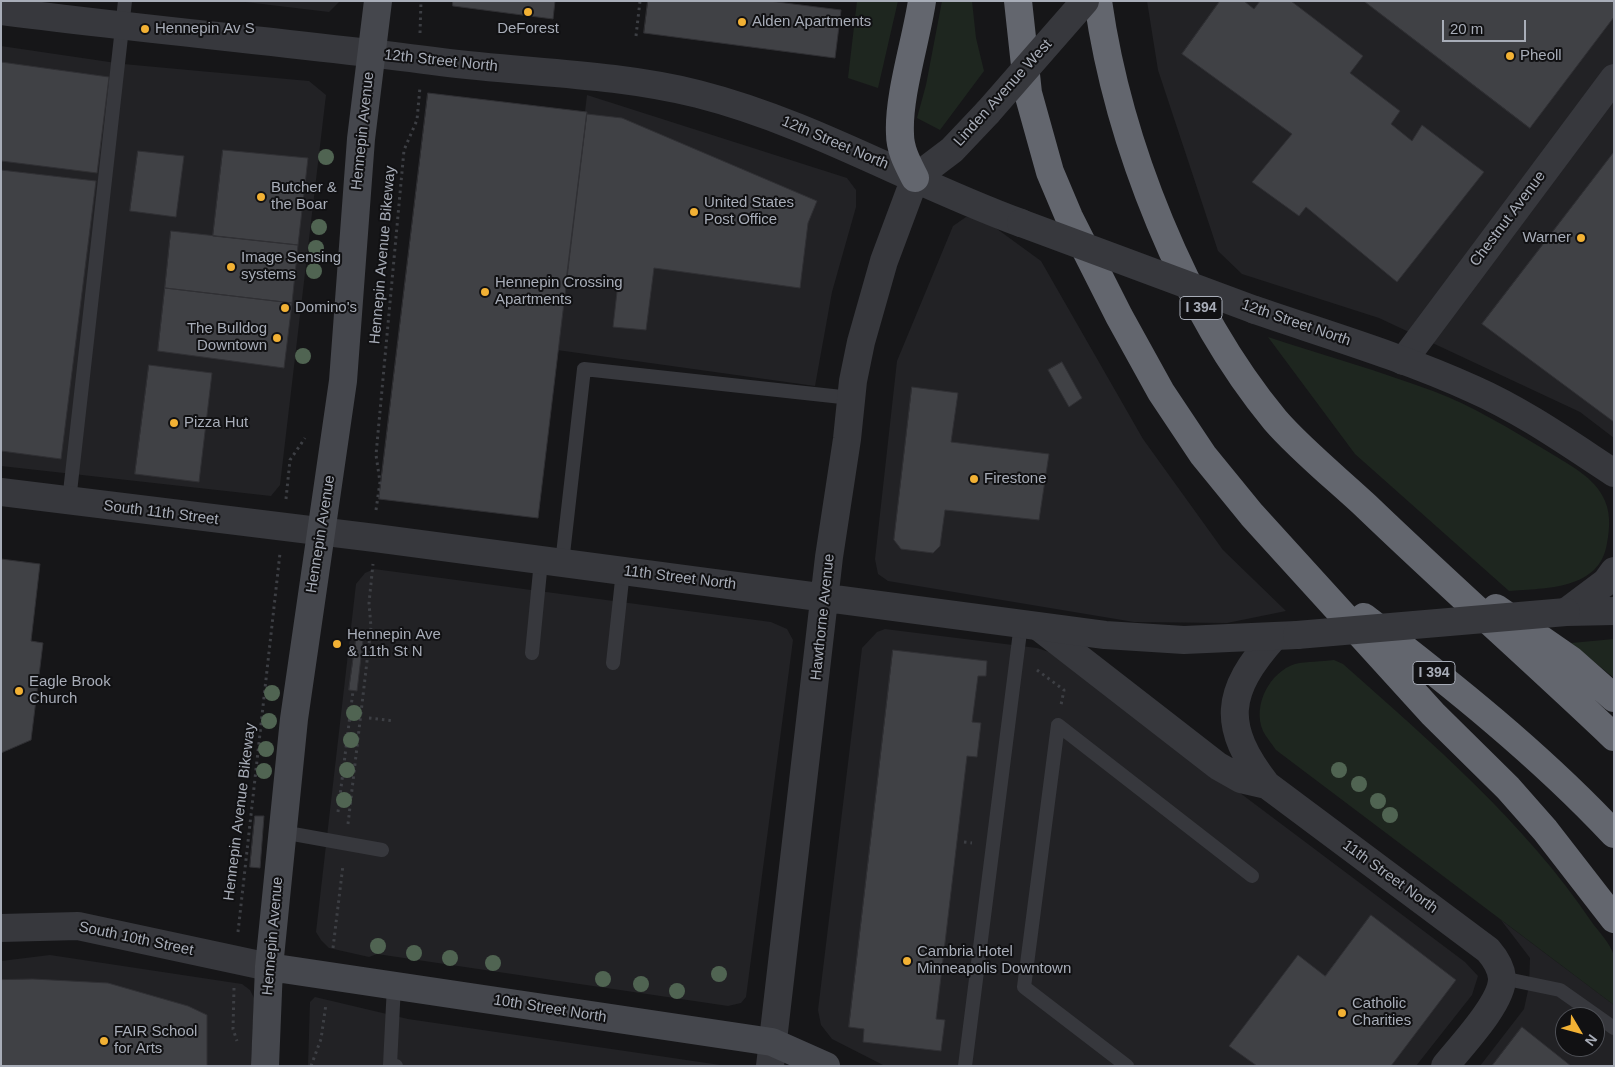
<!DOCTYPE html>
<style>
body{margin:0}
#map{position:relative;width:1615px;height:1067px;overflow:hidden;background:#161618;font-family:Helvetica,sans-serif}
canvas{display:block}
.frame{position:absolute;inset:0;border:2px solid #a8adb8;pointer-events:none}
.north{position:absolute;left:1555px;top:1007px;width:50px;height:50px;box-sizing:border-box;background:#111113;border:1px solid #4d4f55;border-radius:50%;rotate:127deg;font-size:14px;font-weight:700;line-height:20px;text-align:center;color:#a8adb8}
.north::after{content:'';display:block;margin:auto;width:18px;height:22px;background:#f2b134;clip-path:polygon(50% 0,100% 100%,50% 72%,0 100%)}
.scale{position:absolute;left:1442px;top:20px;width:84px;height:22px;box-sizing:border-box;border:2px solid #a8adb8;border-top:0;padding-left:6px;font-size:15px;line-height:18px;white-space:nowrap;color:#a8adb8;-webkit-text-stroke:4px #111113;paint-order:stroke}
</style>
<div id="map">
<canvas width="1615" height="1067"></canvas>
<div class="frame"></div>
<div class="north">N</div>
<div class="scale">20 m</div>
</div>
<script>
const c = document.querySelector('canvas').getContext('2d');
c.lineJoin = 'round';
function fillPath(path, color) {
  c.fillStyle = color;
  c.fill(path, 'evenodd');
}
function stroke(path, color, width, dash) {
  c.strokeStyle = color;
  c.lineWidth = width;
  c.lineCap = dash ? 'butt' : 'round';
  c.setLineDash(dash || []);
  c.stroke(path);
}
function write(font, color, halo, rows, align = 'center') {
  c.font = font + ' Helvetica,sans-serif';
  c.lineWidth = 4;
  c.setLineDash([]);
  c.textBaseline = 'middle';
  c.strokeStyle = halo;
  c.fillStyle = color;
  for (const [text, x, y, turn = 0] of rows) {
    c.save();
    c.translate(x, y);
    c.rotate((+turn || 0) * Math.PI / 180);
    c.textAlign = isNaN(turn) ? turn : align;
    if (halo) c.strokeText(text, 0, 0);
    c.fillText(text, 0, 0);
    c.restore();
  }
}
fillPath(new Path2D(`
 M237,1h103l-11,11z
 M1147,1h467v437l-34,-26 -201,-94 -137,-44 -24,-23 -60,-181z
 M1,46l122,18 186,17 17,14 -46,390 -9,11 -270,-30z
 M587,95l260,83 9,12v17l-24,85 -17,94 -258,-36z
 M966,217l16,1 59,43 102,178 80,111 63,61 -59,12 -93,-1 -246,-41 -10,-7 -3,-15 22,-198 56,-135z
 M374,569l397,53 16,7 6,11 -47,357 -5,6 -13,3 -351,-52 -8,3 -40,-9 -8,-8 -5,-8 40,-348 9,-11z
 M885,629l152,19 12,4 22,14 394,296 13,14 -6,19 -56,71h-531l-53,-27 -11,-14 -3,-15 44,-362 15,-16z
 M1501,920l113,85v61h-134l44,-57 5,-23 1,-28zM1565,1017h30v30h-30z
 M50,955l192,29 8,6 4,8 -3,68h-250v-105z
 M315,997l93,22 319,47h-419l2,-64z`), '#222225');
fillPath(new Path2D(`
 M857,1h41l-20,87 -30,-10z
 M942,1h30l4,37 8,33 -44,59 -23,-12 9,-33z
 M1268,337c55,18 111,34 165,54 40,15 77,38 114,60 19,12 44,24 55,44 9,15 8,32 5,48 -7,47 -61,45 -98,48l-154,-137z
 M1614,639v39l-43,-35z
 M1334,660l9,4c87,77 183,160 248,257 7,10 20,23 23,35 1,15 0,34 0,49l-338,-255c-4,-6 -10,-13 -13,-19 -11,-26 7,-59 32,-67 12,-3 26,-2 39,-4z`), '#1e261f');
const building = new Path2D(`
 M453,1h102l-2,18 -100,-13z
 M648,1h121l72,9 -6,48 -191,-25z
 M1220,1h24l10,8 6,-8h31l72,55 -13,17 50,38 -9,13 21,17 10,-16 62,47 -87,110 -91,-75 -7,9 -47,-34 40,-48 -110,-80z
 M1364,1h250v16l-84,111z
 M1,62l108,15 -12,96 -96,-12z
 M428,93l159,19 -49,406 -159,-19z
 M587,114l35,4 195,83 -9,22 -8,65 -146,-20 -8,62 -33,-3 5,-44 -51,-7z
 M223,150l85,8 -10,87 -85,-9z
 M138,151l46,5 -8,61 -46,-6z
 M1614,152v270l-132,-98z
 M1,170l95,11 -35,278 -60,-8z
 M171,231l127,14 -6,58 -127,-15z
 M165,288l127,15 -8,65 -126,-17z
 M1062,362l20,36 -13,9 -21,-37z
 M149,365l63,8 -13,109 -64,-8z
 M912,387l46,6 -7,49 98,12 -10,66 -94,-10 -5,36 -7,7 -32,-4 -7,-9z
 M1,559l39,5 -9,77 12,2 -12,97 -30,13z
 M356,639l7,1 -6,51 -8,-1z
 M893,650l94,11 -1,15h-8l-6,46 9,1 -4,34 -10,-1 -31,263 9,1 -4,31 -78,-9 1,-13 -15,-2z
 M255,816h9l-4,52 -10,-1z
 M1371,915l85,65 -65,86h-134l-28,-20 69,-91 27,21z
 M33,979l75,4 80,23 19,9v51h-206v-86z
 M1522,1027l49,39h-79z`);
fillPath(building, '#404145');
stroke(building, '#303034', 1);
stroke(new Path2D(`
 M420,33l1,-32
 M636,36l4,-35
 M286,499l4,-39 15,-22
 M376,510l4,-28 -4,-27 28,-305 13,-30 3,-33
 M1037,670l27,20 -3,15
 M369,718l25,3
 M338,812l15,-121
 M348,824l23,-197 -2,-24 4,-39
 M964,842l8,1
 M238,932l42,-379
 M333,948l10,-83
 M943,954l15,2
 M234,988l-1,41 4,12
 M311,1066l10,-27 5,-35`), '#3d3f44', 3, [2.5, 4]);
stroke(new Path2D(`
 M69,501l56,-500
 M562,563l22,-194 267,29
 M532,653l9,-92
 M613,663l10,-92
 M282,832l100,18
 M1502,978l58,12 54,38
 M394,985l-4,80 6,1
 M965,1066l56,-442
 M1127,1066l-103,-79 34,-262 194,151`), '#37383d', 14);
stroke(new Path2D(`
 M1403,361l211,-283
 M1039,627l179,139 23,13 26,6
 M1274,637c-49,55 -53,89 -7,148l221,165c7,8 13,17 14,28 1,24 -41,68 -57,88`), '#37383d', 28);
stroke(new Path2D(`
 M1,11c147,19 294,32 440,51 86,11 172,11 257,32 114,29 213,89 323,129
 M915,178l37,-28 36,-38
 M1255,310c73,25 148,47 218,79 50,22 95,54 141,84
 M1,492l374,46 730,97 79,5 113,-5
 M1566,612l40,-30 8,-11
 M1566,612l48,-1
 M1,928l77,-2 191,41
 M770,1066l59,-509 18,-118 6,-58 8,-39 23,-81 31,-83`), '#37383d', 28);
stroke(new Path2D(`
 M269,967l503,75 54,24
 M265,1066l4,-99 25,-248 49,-338 18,-242 17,-138`), '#45474d', 28);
stroke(new Path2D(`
 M1018,1l10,92 22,79 19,45 50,99 42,76 42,63 49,60 181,199 75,74 37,42 69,89
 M1098,1c20,141 86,309 177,419 25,29 62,59 91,86 81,78 166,153 248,231
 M915,178c-7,-14 -15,-28 -15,-44 -2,-38 16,-93 22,-133
 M1496,608l75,52 43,38
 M1364,617c87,67 175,137 250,217`), '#63666e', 28);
stroke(new Path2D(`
 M988,112l97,-111
 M1021,223l234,87
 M1297,635l269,-23`), '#37383d', 28);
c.fillStyle = '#506452';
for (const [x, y] of [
 [326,157],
 [319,227],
 [316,248],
 [314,271],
 [303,356],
 [272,693],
 [354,713],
 [269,721],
 [351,740],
 [266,749],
 [347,770],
 [1339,770],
 [264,771],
 [1359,784],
 [344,800],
 [1378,801],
 [1390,815],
 [378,946],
 [414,953],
 [450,958],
 [493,963],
 [719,974],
 [603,979],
 [641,984],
 [677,991]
]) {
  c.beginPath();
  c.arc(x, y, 8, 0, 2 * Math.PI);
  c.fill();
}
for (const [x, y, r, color] of [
 [528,12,5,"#f2b134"],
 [742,22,5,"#f2b134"],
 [145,29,5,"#f2b134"],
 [1510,56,5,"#f2b134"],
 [261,197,5,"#f2b134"],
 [694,212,5,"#f2b134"],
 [1581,238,5,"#f2b134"],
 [231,267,5,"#f2b134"],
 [485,292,5,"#f2b134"],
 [285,308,5,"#f2b134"],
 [277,338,5,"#f2b134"],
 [174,423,5,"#f2b134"],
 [974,479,5,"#f2b134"],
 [337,644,5,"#f2b134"],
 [19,691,5,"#f2b134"],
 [907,961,5,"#f2b134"],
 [1342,1013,5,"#f2b134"],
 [104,1041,5,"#f2b134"]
]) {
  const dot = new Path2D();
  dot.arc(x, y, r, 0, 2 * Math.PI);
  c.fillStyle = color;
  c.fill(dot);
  stroke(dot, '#111113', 2);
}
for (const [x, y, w] of [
 [1201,308,42],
 [1434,673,42]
]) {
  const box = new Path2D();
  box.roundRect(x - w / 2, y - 11.5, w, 23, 4);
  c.fillStyle = '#111113';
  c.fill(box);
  stroke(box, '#a8adb8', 1);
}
write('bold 14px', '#a8adb8', null, [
 ["I 394",1201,308],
 ["I 394",1434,673]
]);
write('15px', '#a8adb8', '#111113', [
 ["Alden Apartments",752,22],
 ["Hennepin Av S",155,29],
 ["DeForest",528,29,"center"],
 ["Pheoll",1520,56],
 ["Butcher &",271,188],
 ["the Boar",271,205],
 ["United States",704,203],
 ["Post Office",704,220],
 ["Warner",1571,238,"right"],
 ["Image Sensing",241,258],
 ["systems",241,275],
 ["Hennepin Crossing",495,283],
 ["Apartments",495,300],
 ["Domino's",295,308],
 ["The Bulldog",267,329,"right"],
 ["Downtown",267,346,"right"],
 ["Pizza Hut",184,423],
 ["Firestone",984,479],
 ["Hennepin Ave",347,635],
 ["& 11th St N",347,652],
 ["Eagle Brook",29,682],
 ["Church",29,699],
 ["Cambria Hotel",917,952],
 ["Minneapolis Downtown",917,969],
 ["Catholic",1352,1004],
 ["Charities",1352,1021],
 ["FAIR School",114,1032],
 ["for Arts",114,1049]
], 'left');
write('15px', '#a8adb8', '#111113', [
 ["12th Street North",441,61,6],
 ["Linden Avenue West",1003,93,-48],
 ["Hennepin Avenue",363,131,-84],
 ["12th Street North",835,143,23],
 ["Chestnut Avenue",1508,219,-53],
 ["Hennepin Avenue Bikeway",383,255,-85],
 ["12th Street North",1296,323,19],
 ["South 11th Street",161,513,7],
 ["Hennepin Avenue",321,534,-81],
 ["11th Street North",680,578,7],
 ["Hawthorne Avenue",823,617,-84],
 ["Hennepin Avenue Bikeway",240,812,-83],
 ["11th Street North",1390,877,36],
 ["Hennepin Avenue",273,936,-85],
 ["South 10th Street",136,939,12],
 ["10th Street North",550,1009,9]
]);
</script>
